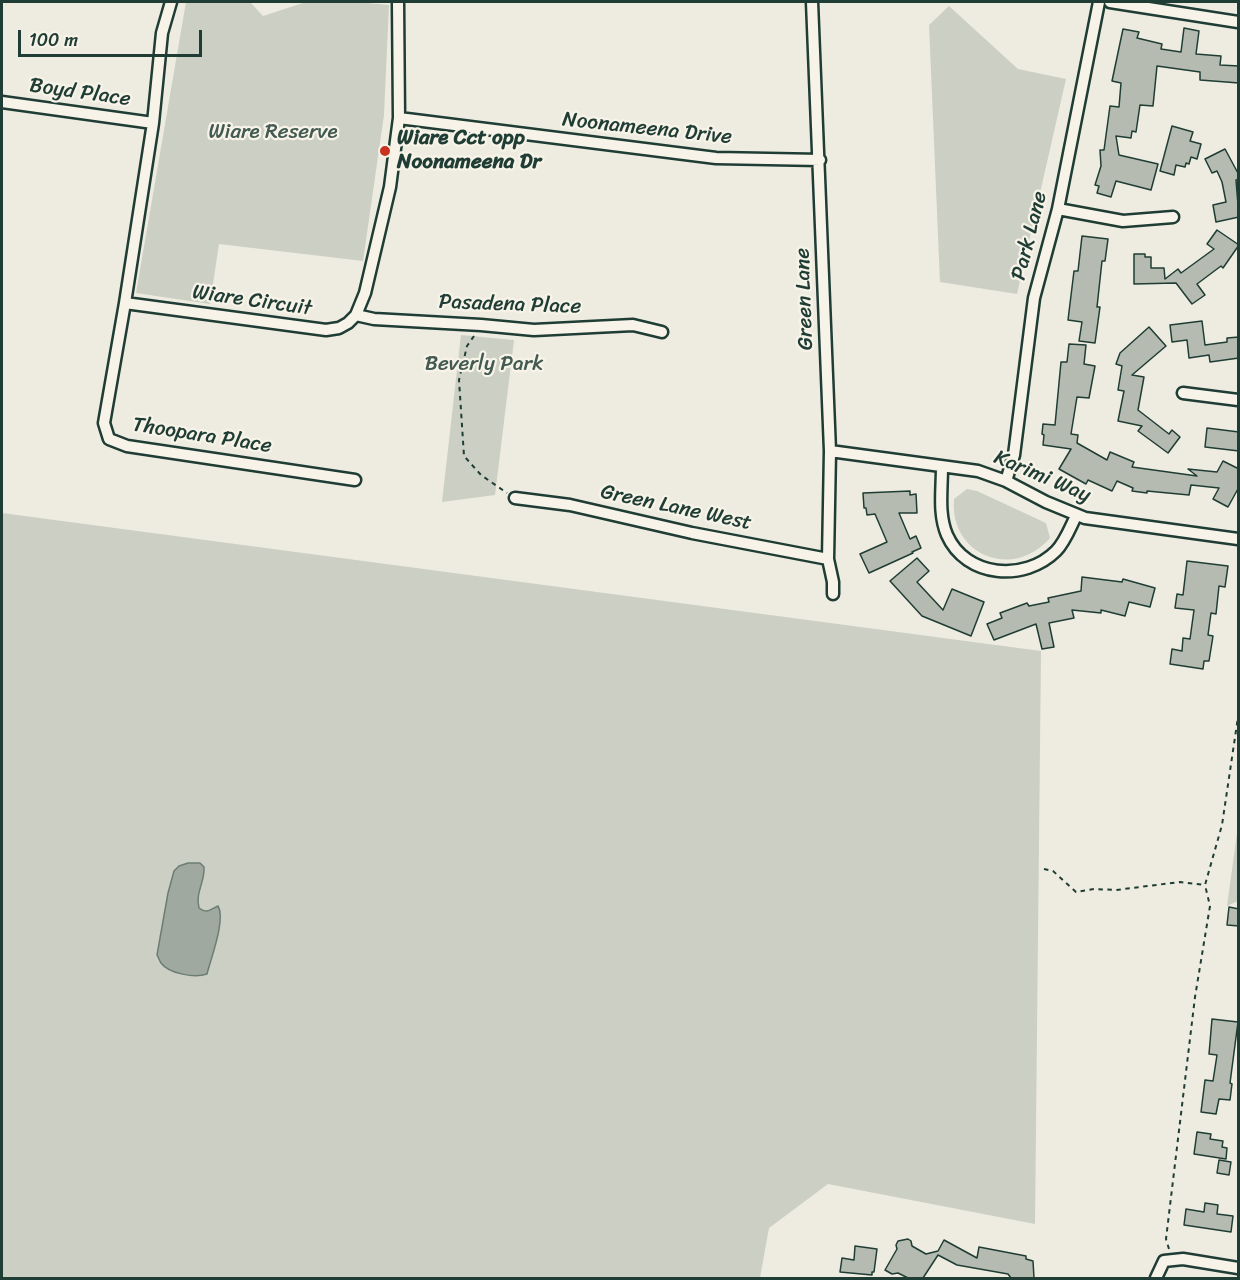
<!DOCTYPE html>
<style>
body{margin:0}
#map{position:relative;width:1240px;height:1280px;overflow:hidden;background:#eeece1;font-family:Sriracha,sans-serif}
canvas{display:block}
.frame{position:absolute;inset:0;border:3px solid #1f3d34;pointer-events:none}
.scale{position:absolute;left:18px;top:30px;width:184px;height:27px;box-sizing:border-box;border:3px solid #1f3d34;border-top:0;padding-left:8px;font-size:18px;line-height:21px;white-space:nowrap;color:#1f3d34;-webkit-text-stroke:4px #f7f3e8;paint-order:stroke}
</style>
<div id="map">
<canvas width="1240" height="1280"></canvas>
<div class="frame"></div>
<div class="scale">100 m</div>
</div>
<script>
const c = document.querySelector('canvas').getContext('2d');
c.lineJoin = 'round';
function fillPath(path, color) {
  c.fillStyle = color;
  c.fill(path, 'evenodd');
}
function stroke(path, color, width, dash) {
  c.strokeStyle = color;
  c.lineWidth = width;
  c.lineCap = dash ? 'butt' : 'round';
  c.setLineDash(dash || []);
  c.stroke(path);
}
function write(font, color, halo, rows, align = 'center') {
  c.font = font + ' Sriracha,sans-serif';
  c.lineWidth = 4.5;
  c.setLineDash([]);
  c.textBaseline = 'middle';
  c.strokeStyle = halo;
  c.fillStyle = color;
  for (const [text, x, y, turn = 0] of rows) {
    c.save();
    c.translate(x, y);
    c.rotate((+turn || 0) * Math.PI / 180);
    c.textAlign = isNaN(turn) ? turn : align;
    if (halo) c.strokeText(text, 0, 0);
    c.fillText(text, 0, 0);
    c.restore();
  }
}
fillPath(new Path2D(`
 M186,2h64l13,14 43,-14h49l34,3 -5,110 -21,146 -144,-17 -9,60 -74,-11z
 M949,6l69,63 48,10 -49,215 -77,-12 -11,-257z
 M461,335l53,5 -19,155 -53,7z
 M967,489l10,2 69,32 4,15c-37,43 -101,17 -96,-39z
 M2,513l1039,138 -6,573 -207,-40 -59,44 -9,50h-758z
 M1238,826v75l-11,5z`), '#cccfc4');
const water = new Path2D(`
 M188,863h12l4,4c1,15 -9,26 -5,41 9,6 10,2 19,-2 8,13 -7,52 -11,68 -12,4 -38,0 -46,-11 -1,-1 -3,-7 -4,-8l11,-62 6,-22 5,-5z`);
fillPath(water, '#9fa99f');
stroke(water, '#6c7e74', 1.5);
const building = new Path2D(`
 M1184,28l15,3 -3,23 25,2 -1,9 19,1v17l-39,-3v-8l-43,-6 -4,40 -13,-1 -4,27 -4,-1 -1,7 -15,-2 3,19 39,9 -7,26 -35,-9 -5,16 -14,-4 2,-7 -4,-1 6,-19 -1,-16h4l6,-44 9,1 2,-24 -9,-2 11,-52 16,3 -2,6 25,6 -1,5 20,3z
 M1172,126l21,6 -3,9 11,3 -4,15 -6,-2 -2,7 -3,-1 -1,4 -9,-2 -2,10 -14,-4z
 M1225,149l14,26v4l-3,1 3,37 -23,5 -3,-17 13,-3 -4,-20 -5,-11 -5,2 -7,-14z
 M1217,230l22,15 -16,23 -2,-2 -24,18 8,11 -13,9 -16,-21 -42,1v-30h11v3h6v11h13l1,11 13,-10 3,4 33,-24 -7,-5z
 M1082,236l26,3 -3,22h-3l-5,46h3l-5,36 -16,-2 3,-19 -14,-2 6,-49h4z
 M1202,321l3,24 22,-3v-4l12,-1v21l-29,4 -1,-7 -20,3 -2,-18 -15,2 -2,-17z
 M1149,327l17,19 -34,29 12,2 -6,33 31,24 3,-4 8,7 -12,16 -30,-22 4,-5 -24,-5 6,-30 -6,-1 4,-24 -6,-2 4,-11z
 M1069,344l17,1 -2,19 11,2 -6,32 -12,-1 -6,37 7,1 -1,8 30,17 3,-8 24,10 -2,5 65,9 -9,-7 29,3 6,-11 16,8v18l-11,20 -15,-8 6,-11 -28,-3 -2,10 -42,-4v2l-15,-2 1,-3 -16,-7 -5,10 -24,-11 -2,4 -27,-15 12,-20 -28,-4 1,-10 -2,-1 1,-10 12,1 6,-63h6z
 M1207,428l32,4v19l-34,-4z
 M910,491v4l6,-1 1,19h-18l11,26 6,-3 5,12 -9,4 1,1 -44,20 -9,-19 27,-12 -12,-28 -8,1 -1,-7h-2l-1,-15z
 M917,558l12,13 -12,11 26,28 9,-21 32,13 -13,34 -49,-20 -32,-35z
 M1187,561l41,5 -3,21 -6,-1 -3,28 -5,-1 -3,22 5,1 -4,25h-5l-1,8 -33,-5 2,-15 10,2 1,-13 7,1 4,-29 -19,-2 2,-14 6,1z
 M1082,577l40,5 1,-3 32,9 -5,19 -21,-5 -4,14 -24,-6v3l-29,-3 2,8 -25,5 5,24 -12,2 -6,-25 -42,16 -7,-16 15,-6 -2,-5 27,-10 2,3 20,-4 -1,-4 33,-7z
 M1229,907l10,2v17l-12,-1z
 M1212,1019l26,3 -8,61 2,1 -2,16 -11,-1 -3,15 -15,-2 4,-32 8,1 4,-26 -8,-1z
 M1197,1132l14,2 -1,5 13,2 -1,6 5,1 -1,11 -32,-5z
 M1219,1160l12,2 -2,13 -12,-2z
 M1205,1203l13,2 -1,9 16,2 -2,16 -47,-7 2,-16 18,3z
 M908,1239l3,2 1,5 14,8 12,-3 6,-11 33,18 2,-11 47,9v3l7,2 1,17h-23l-3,-4 -51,-9 -19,-10 -15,23h-15l-10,-5 -6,1 -7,-4 12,-21 -1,-4 2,-4z
 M855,1246l22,3 -3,23h-2v3l-32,-3 2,-14 12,2z`);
fillPath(building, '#b5bbb0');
stroke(building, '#1f3d34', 1.5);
const minor = new Path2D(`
 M171,2l-9,31 -9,90 -28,180 201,27 13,-2 9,-5 8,-8 9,-22 25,-106 9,-69 -1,-116
 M812,2l18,449 -2,108 5,23v12
 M1110,2l128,20
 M2,102l151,21
 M399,118l317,40 104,2
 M1058,209l65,12 50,-4
 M125,303l-21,120 5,16 18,7 228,34
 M356,315l18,4 107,6 53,5 99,-5 29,7
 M1183,393l55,7
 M830,451l148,20 28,10 40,21 39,16 153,21
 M942,467c0,23 -4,47 5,68 19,43 78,47 109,16 9,-9 14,-23 20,-35
 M1006,481l8,-26 20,-157 24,-89 41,-207
 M515,498l55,7 122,28 136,26
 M1156,1278l8,-17 19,-2 55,9`);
stroke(minor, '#1f3d34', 15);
stroke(new Path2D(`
 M474,336l-7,10 -8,34 5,76 17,19 26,18
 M1044,869l9,2 23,21 18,-3 22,1 64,-8 25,3
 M1169,1249l-3,-10 29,-242 15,-91 -5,-21 17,-60 16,-108`), '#1f3d34', 2, [4.5, 4.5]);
stroke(minor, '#f7f3e8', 10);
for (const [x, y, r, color] of [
 [385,151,6,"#c8321e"]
]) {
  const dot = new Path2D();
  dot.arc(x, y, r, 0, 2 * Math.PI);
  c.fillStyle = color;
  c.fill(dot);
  stroke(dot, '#f7f3e8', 2);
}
write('21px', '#1f3d34', '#f7f3e8', [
 ["Boyd Place",80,93,8],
 ["Noonameena Drive",647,129,6],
 ["Park Lane",1030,236,-76],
 ["Green Lane",805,299,-92],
 ["Wiare Circuit",252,301,8],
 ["Pasadena Place",510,305,2],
 ["Thoopara Place",202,436,9],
 ["Karimi Way",1042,477,23],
 ["Green Lane West",676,508,12]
]);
write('21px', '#425a51', '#f7f3e8', [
 ["Wiare Reserve",273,133],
 ["Beverly Park",484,365]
]);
write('bold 21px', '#1f3d34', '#f7f3e8', [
 ["Wiare Cct opp",397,139],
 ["Noonameena Dr",397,163]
], 'left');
</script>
